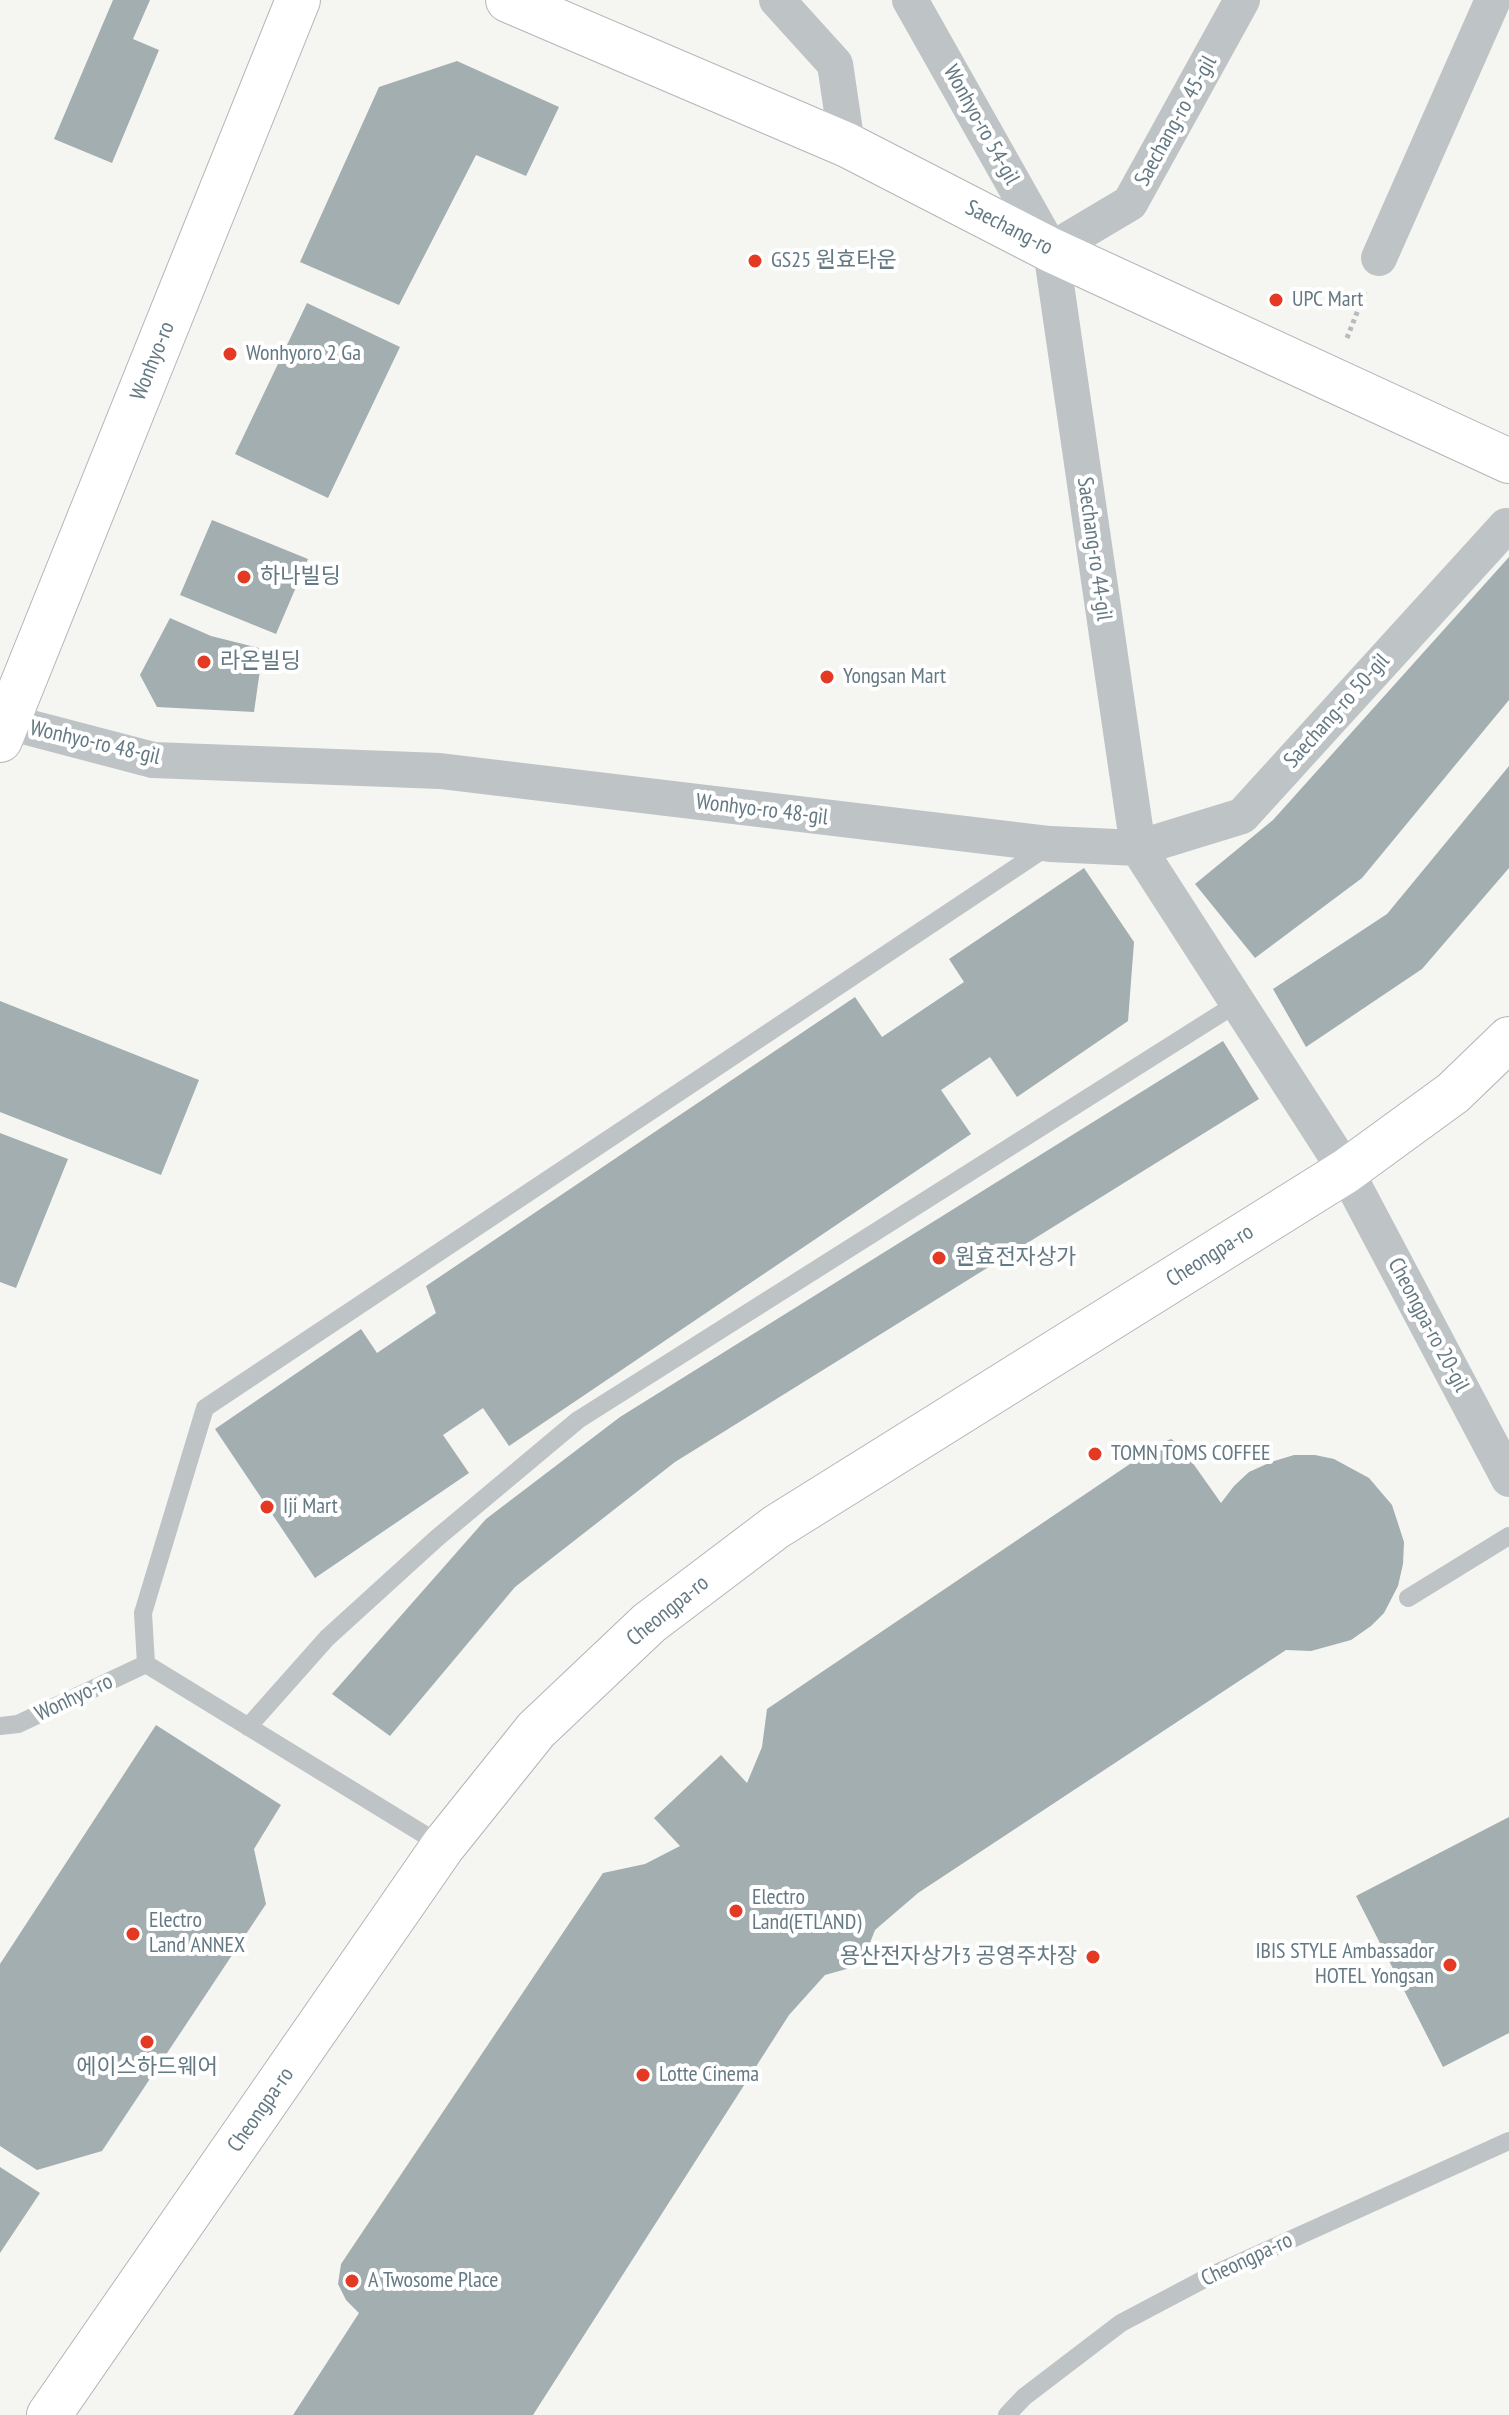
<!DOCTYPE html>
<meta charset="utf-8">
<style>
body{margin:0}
canvas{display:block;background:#f5f5f2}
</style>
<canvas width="1509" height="2415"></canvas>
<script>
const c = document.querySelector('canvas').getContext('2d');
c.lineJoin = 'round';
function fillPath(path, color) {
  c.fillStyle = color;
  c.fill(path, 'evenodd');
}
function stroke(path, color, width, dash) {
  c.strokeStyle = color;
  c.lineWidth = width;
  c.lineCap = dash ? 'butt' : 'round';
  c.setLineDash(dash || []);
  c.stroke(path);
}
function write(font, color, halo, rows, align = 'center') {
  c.font = font + ' "PT Sans Narrow","Noto Sans KR",sans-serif';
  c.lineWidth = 8;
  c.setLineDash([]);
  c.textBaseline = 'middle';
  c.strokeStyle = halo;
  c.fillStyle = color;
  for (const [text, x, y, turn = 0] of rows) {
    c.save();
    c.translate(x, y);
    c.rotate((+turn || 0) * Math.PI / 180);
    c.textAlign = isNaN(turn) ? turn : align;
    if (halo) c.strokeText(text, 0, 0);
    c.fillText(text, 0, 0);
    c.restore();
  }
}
fillPath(new Path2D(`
 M113,0h37l-17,39 26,11 -47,113 -58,-24z
 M457,61l102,46 -33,69 -50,-21 -77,150 -99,-43 79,-175z
 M307,303l93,44 -72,151 -93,-44z
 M212,520l96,39 -32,75 -96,-39z
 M1509,557v143l-147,178 -107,80 -60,-74 78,-64z
 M170,618l41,18 52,13 -9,63 -97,-5 -17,-32z
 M1509,766v102l-87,101 -116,78 -33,-58 114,-75z
 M1084,868l50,74 -6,79 -111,76 -27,-40 -49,33 30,44 -462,312 -26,-38 -40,27 26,38 -154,105 -100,-149 146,-100 16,24 59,-40 -10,-27 429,-289 27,40 82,-55 -15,-23z
 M0,1001l199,79 -38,95 -161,-63z
 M1223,1041l36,58 -584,363 -160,125 -125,149 -58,-42 154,-175 134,-102z
 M0,1133l68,26 -52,129 -16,-6z
 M1171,1439l9,6 41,58 13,-17 15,-14 22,-10 23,-7h21l19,4 35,19 23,27 12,37 -1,22 -5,22 -14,27 -13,13 -20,14 -40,11 -25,-1 -368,243 -43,37 -9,23 -16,15 -25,7 -36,40 -256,400h-240l66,-102 -13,-13 -8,-16 3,-20 262,-391 42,-9 35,-18 -26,-28 67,-63 26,28 15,-36 5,-38 391,-264z
 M156,1725l125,80 -27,44 12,55 -164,247 -65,19 -37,-24v-182z
 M1509,1817v216l-66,34 -87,-171z
 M0,2167l40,26 -40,60z`), '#a3aeb1');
const secondary = new Path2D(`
 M508,0l339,145 204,105 458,211`);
const primary = new Path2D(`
 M0,740l298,-740
 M49,2415l394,-569 93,-116 113,-107 127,-96 570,-356 107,-78 56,-54`);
stroke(secondary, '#b0b7ba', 46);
stroke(primary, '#afb5b8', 46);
stroke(new Path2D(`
 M1347,338l18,-46`), '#b8bbbd', 5, [4, 4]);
stroke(new Path2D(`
 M1408,1598l101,-62
 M146,1664l-3,-51 62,-205 842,-561
 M146,1664l297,182
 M0,1726l18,-2 128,-60
 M248,1727l79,-89 110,-100 141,-118 658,-416
 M1007,2415l17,-18 97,-74 89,-47 299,-135`), '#bec3c6', 18);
stroke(new Path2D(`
 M777,0l58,64 12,81
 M910,0l141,250 87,598 208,323 163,308
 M1051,250l79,-47 112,-203
 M1379,258l114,-258
 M0,720l153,40 287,11 610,73 88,4 104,-32 264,-290`), '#bec3c6', 36);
stroke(secondary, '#fff', 44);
stroke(primary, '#fff', 44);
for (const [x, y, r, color] of [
 [755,261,8,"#e43a23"],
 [1276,300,8,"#e43a23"],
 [230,354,8,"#e43a23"],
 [244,577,8,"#e43a23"],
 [204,662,8,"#e43a23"],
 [827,677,8,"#e43a23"],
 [939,1258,8,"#e43a23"],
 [1095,1454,8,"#e43a23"],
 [267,1507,8,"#e43a23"],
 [736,1911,8,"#e43a23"],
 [133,1934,8,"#e43a23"],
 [1093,1957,8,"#e43a23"],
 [1450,1965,8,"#e43a23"],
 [147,2042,8,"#e43a23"],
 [643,2075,8,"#e43a23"],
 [352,2281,8,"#e43a23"]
]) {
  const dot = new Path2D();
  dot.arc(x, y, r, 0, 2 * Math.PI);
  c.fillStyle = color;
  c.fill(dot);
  stroke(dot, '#fff', 3);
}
write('22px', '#647983', '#fff', [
 ["Saechang-ro 45-gil",1176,121,-61],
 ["Wonhyo-ro 54-gil",981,125,61],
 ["Saechang-ro",1009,228,27],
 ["Wonhyo-ro",153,361,-68],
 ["Saechang-ro 44-gil",1094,549,82],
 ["Saechang-ro 50-gil",1337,711,-48],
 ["Wonhyo-ro 48-gil",95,743,13],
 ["Wonhyo-ro 48-gil",762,810,7],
 ["Cheongpa-ro",1210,1256,-32],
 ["Cheongpa-ro 20-gil",1428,1325,62],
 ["Cheongpa-ro",668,1611,-39],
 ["Wonhyo-ro",74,1698,-25],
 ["Cheongpa-ro",261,2110,-55],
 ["Cheongpa-ro",1247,2260,-25]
]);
write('22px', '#647983', '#fff', [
 ["GS25 원효타운",771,261],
 ["UPC Mart",1292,300],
 ["Wonhyoro 2 Ga",246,354],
 ["하나빌딩",260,577],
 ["라온빌딩",220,662],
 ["Yongsan Mart",843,677],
 ["원효전자상가",955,1258],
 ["TOMN TOMS COFFEE",1111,1454],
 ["Iji Mart",283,1507],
 ["Electro",752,1898],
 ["Land(ETLAND)",752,1923],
 ["Electro",149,1921],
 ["Land ANNEX",149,1946],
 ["IBIS STYLE Ambassador",1434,1952,"right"],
 ["HOTEL Yongsan",1434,1977,"right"],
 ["용산전자상가3 공영주차장",1077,1957,"right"],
 ["에이스하드웨어",147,2068,"center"],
 ["Lotte Cinema",659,2075],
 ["A Twosome Place",368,2281]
], 'left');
</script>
